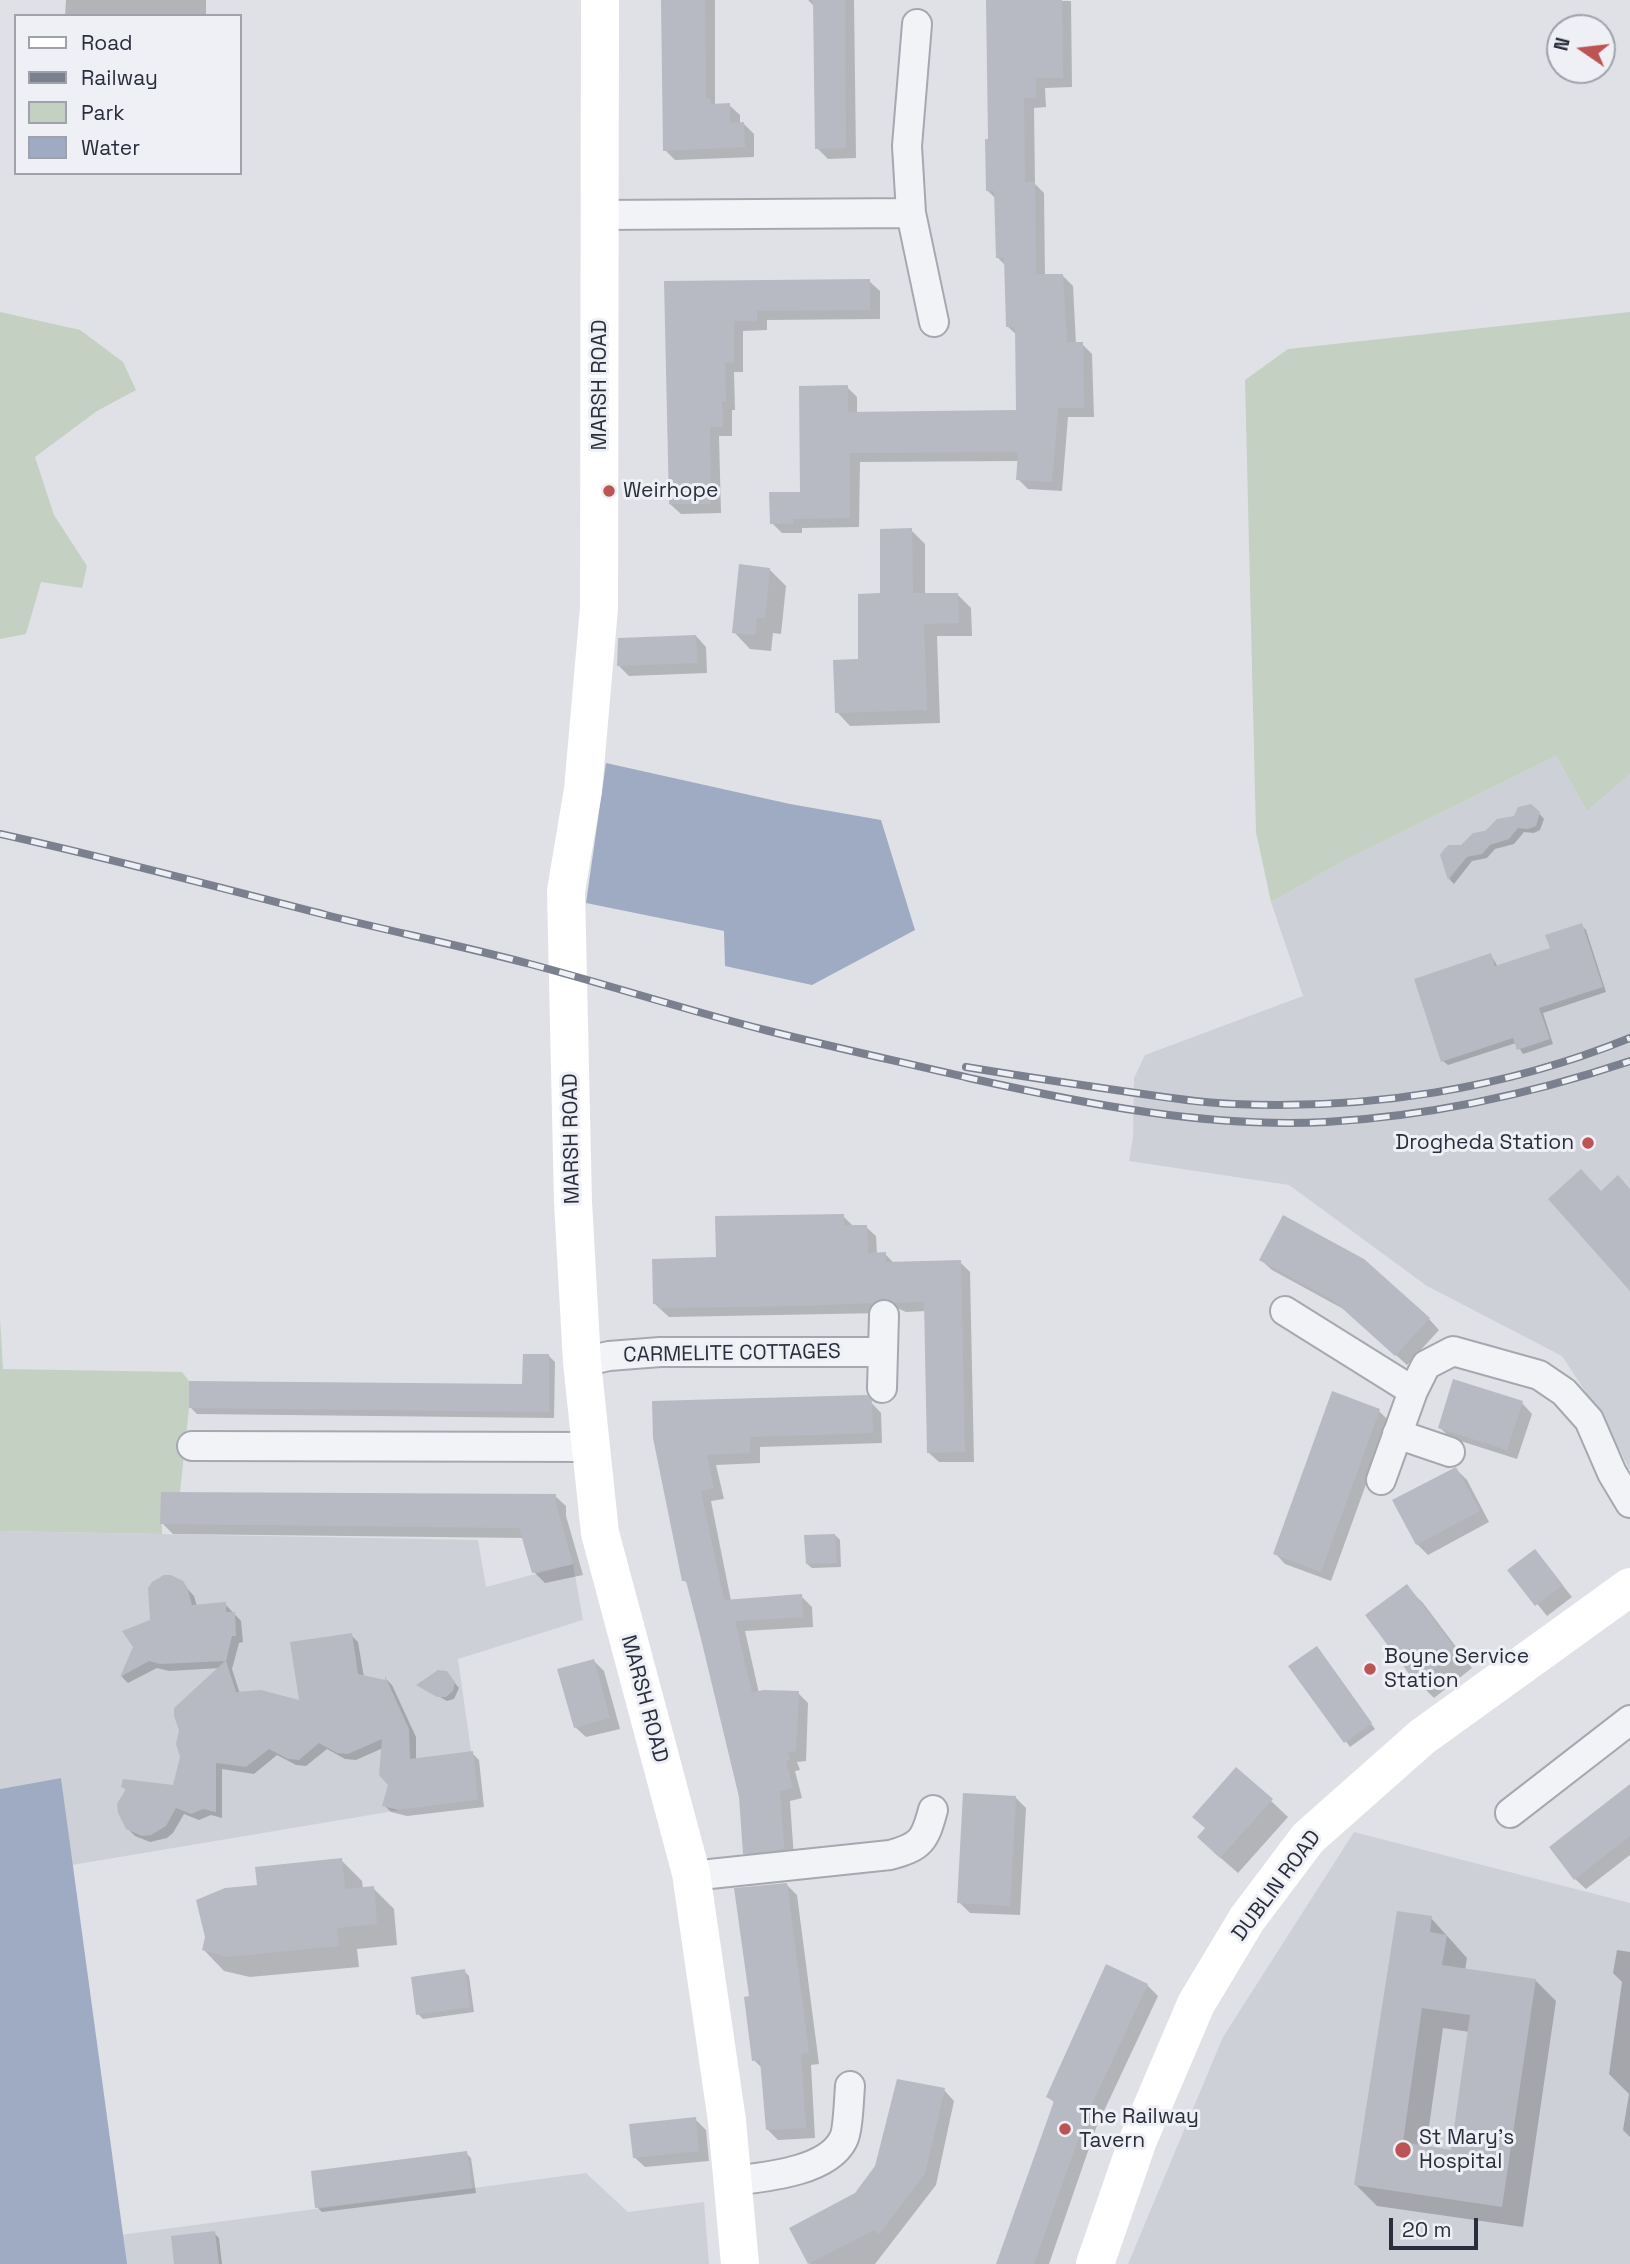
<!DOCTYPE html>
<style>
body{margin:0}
#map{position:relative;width:1630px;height:2264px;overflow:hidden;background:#e0e1e7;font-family:"Space Grotesk",sans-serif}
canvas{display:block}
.legend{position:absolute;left:14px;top:14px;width:228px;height:161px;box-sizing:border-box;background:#eff0f5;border:2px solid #a0a2ab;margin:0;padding:9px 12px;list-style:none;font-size:21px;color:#2a2e3c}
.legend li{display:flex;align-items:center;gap:14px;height:35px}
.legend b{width:35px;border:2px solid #a0a2ab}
.north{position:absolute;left:1546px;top:14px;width:70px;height:70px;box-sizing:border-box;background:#eff0f5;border:2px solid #a0a2ab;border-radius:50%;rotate:284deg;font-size:19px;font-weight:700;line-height:28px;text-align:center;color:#2a2e3c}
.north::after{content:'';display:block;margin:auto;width:24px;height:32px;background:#be5354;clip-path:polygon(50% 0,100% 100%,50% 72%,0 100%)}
.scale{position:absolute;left:1389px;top:2218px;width:89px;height:32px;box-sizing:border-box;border:4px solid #2a2e3c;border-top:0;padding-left:9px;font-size:21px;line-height:24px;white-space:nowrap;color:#2a2e3c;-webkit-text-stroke:5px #eff0f5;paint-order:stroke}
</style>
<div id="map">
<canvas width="1630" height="2264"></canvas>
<ul class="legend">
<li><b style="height:9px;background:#fff"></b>Road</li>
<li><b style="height:9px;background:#7b808f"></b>Railway</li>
<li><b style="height:19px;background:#c3d0c2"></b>Park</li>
<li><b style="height:19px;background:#9fabc3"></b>Water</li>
</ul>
<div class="north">N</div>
<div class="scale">20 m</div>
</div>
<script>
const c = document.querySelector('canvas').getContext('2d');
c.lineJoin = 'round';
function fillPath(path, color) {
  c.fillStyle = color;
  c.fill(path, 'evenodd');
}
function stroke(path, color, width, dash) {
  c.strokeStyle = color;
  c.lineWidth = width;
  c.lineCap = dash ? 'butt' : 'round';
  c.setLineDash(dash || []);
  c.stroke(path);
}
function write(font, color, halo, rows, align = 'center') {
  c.font = font + ' "Space Grotesk",sans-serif';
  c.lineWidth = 6;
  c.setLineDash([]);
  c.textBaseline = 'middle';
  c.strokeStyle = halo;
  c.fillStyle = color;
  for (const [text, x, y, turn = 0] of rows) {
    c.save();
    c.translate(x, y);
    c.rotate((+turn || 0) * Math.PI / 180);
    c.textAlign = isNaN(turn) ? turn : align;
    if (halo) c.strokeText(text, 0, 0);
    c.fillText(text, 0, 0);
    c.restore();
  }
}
fillPath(new Path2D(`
 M1556,756l31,55 43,-37v696l-26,-50 -42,-64 -135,-70 -138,-101 -160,-24 4,-24 1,-59 11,-23 158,-59 -32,-94 74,-42z
 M0,1531l478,9 8,47 87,-23 10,56 -125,39 20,141 -72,9 -334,56 -11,-87 -61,11z
 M1354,1832l276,71v361h-502l95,-227z
 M586,2173l42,39 76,-10 5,62h-584l-5,-29z`), '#ced0d8');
fillPath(new Path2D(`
 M0,312l80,18 43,32 13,28 -39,21 -62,46 19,58 33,51 -5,22 -41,-6 -15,52 -26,5z
 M1630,312v462l-43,37 -31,-55 -211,104 -74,42 -15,-70 -11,-452 43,-31z
 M0,1318l3,51 179,3 7,9v27l-9,84h-19l1,42 -162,-3z`), '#c3d0c2');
fillPath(new Path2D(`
 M606,763l184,41 91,16 34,110 -103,55 -87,-19 -1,-35 -138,-28z
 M61,1778l66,486h-127v-475z`), '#9fabc3');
fillPath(new Path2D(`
 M66,0h140v16h-141z
 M663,0h52v105h14l11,10v9h4l10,10v23l-79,3 -10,-10z
 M808,0h46l2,158 -28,1 -11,-11 -2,-141z
 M988,0l83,1 1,86 -27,1 1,19 -12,1 1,76 9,9 1,83h18l10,10 3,58h6l10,10 2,63h-26l-6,74 -34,-2 -10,-10 1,-18 -159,1 -1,65 -57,1v5h-20l-10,-10 30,-29 45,-107 10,10v16l161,-1 -1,-77 -10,-9 -1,-60 -9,-9 -2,-59 -8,-8 3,-50z
 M869,281l11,10v28l-113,1v10l-24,1v41h-9l1,38h-3v26h-13l2,77 -40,1 -11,-10 -4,-222z
 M911,530l14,14v51h33l13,13 1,28h-35l3,87 -90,3 -13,-14 23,-51z
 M769,569l17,17 -5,48 -8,-1 -2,18 -21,-2 -16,-17z
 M696,636l10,11 1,26 -78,3 -10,-10z
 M1535,809l9,10 -4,11 -6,3 -10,-1 -10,12 -19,5 -8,9 -15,3 -18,23 -4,-4 -8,-25 20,-8 53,-30z
 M1581,925l5,5 20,62 -63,21 10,31 -30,10 -7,-11 -68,22 -5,-4 48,-106 7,12 54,-18z
 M843,1216l11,11h12l10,9 1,18h8l9,9 66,-1 10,10 4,190h-35l-10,-9 -3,-142 -20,1 -11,-5 -12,6 -214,4 -14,-13 63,-45z
 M1261,1260l168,59 10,11 -32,35 -60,-54 -75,-41z
 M549,1356l6,6 -1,56 -357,-4 -6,-6 333,-22z
 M866,1397l15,16 1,30 -122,4v16l-44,2 8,34 -13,2 20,100 70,-5 11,11 1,20 -68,4 14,62h39l10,10 -2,58 -9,1 3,8 -5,1 7,27 -12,3 4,57 -39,5 -10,-10 -5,-56 -51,-212 -5,-5 -30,-142z
 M1522,1403l10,11 -15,45 -66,-21 -11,-10z
 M1379,1411l10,10 -58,160 -46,-17 -10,-11z
 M1456,1469l11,11 22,42 -61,33 -11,-11z
 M555,1496l11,10v10l17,59 -38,8 -11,-11 -10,-34 -351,-4 -11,-11z
 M835,1535l5,5 1,27 -29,1 -5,-4z
 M1535,1551l37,46 -25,19 -37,-46z
 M182,1583l12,13 3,10 28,-2 16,17 2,21 -4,1 -7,26 8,25 61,8 50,-67 7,7 6,35 23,6v-3l5,5 24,52v23l56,-7 7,7 5,47 -77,9 -16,-4 -7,-7 6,-21 -7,-36 -27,12 -11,-1 -18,-10 -21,17 -10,-1 -19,-10 -23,19 -32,-5v49l-11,-3 -12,5 -15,-6 -11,19 -6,5 -17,4 -15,-6 -8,-8v-37l-4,-4h51l46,-119 -51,3 -12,-3 -29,15 -6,-6 13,-30 17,-26z
 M1406,1586l17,17 49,65 -38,30 -17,-17z
 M1321,1653l54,76 -25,18 -59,-81z
 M593,1660l11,11 16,58 -34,8 -11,-10z
 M451,1678l8,10 -5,11 -7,2 -28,-16z
 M1630,1786v69l-44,34 -11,-10z
 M1015,1797l11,11 -6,107 -50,-2 -11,-11z
 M1271,1801l17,16 -50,56 -23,-20 -9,-24z
 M341,1860l21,21 1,8 10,-1 21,21 3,36 -40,4 2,18 -109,10 -26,-6 -20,-21 54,-63z
 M786,1884l11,11 22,169 -8,1 4,73 -37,2 -10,-10 -5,-61 -9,-9 -3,-62z
 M1431,1918l36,40 -2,12 70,10 21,21 -33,226 -146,-21 -21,-21zM1443,2028l27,4 -17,120 -27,-4z
 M1617,1950l13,2v185l-7,-7 6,-36 -20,-20 13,-92 -9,-9z
 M464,1971l5,5 5,36 -51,7 -5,-5z
 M1147,1985l11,11 -62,132 -47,136h-51l57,-161 -7,-6z
 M944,2090l10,11 -18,84 -61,79h-65l-18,-35 64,-35z
 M695,2119l11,11 3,31 -64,6 -11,-10z
 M466,2153l5,5 5,35 -154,19 -5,-5z
 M214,2233l5,5 3,26h-46z`), '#0003');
fillPath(new Path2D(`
 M661,0h44l1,98h4l1,6 19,-1v20l14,-1 1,25 -82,4z
 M813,0h32l1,148 -31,1z
 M986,0h76l1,78h-27v20h-12l1,84h10l1,92h27l4,68h16l1,66h-26l-6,74 -36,-2 2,-28 -168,1v65l-57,1v5h-23l-1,-32h31l-1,-106 49,-1v27l168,-2 -1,-83h-9l-2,-69h-8l-2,-67h-8l-1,-52h3z
 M870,279v31l-113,1v10h-23v41l-9,1 1,38h-4l1,26h-13l1,77h-42l-5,-223z
 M912,528l1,65h45l1,30 -35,1 3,86 -92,3 -2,-53 25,-1v-65l22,-1v-64z
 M739,564l31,4 -5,50h-8l-2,17 -23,-2z
 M696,635l2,28 -81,3 1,-28z
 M1531,804l9,8 -4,14 -8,3 -10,-1 -9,11 -19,6 -8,9 -15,3 -19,23 -8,-25 4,-6 5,-4h12l12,-12 12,-2 12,-12 17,-3 4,-9z
 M1582,923l21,64 -64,21 11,31 -33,11 -4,-12 -72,24 -27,-83 77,-26 4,13 55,-18 -5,-13z
 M1581,1169l20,22 17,-16 12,14v102l-82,-92z
 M844,1214v11h23l1,28 18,-1v10l75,-2 4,192 -38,1 -3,-151 -29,1 -11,-5 -11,5 -72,3 -143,2v-4h-5l-1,-45 64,-2 -1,-41z
 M1283,1215l81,44 66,59 -35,38 -61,-55 -75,-41z
 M523,1354h26v58l-360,-4v-27l333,3z
 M1453,1379l70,22 -16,49 -69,-22z
 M1332,1391l48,18 -59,163 -48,-18z
 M867,1395l5,6 1,32 -123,4v16l-43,2 7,33 -13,3 23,109 78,-6 1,23 -68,4 17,72 11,-3 36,1 -3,60 -8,1 2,8 -4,1 7,27 -13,3 4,56 -2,3 -39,4 -4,-57 -38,-158 -15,-58h-4l-29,-143 -1,-37z
 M1456,1467l24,44 -64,34 -24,-45z
 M161,1492l395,2v10l17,60 -41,9 -13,-45 -359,-4z
 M835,1534l2,29 -31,1 -2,-29z
 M1535,1549l28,36 -28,21 -28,-36z
 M164,1575h7l12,6 4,6 5,18 34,-3v10h9l1,24h-4l-6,25 10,31 25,-2 38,10 -9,-58 62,-9 6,41 27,6v-4l24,53 1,30 63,-8 5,49 -79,10 -17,-4 6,-21 -9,-10 3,-36 -34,15 -11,-1 -18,-10 -20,17 -11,-1 -19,-10 -23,18 -30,-4v49l-13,-3 -12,5 -15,-6 -10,18 -15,9 -9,1 -16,-7 -8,-16 -1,-9 9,-15 -5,-2 2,-8 50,6 7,-28 -4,-13 3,-14 -5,-14v-8l51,-47 -65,3 -11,-3 -29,16 13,-30 -11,-16 28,-11 -2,-32 4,-6z
 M1407,1584l50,67 -41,32 -51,-68z
 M1317,1646l55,77 -28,20 -56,-77z
 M594,1659l16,59 -36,10 -17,-59z
 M438,1670l9,1 8,11 -2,9 -7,6h-9l-21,-12z
 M1236,1767l37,32 -53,59 -23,-21 8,-9 -13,-11z
 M1630,1784v52l-56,44 -25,-33z
 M963,1793l53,3 -6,110 -53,-3z
 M342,1858l3,31 29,-3 3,38 -40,4 2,18 -111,11 -26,-7 3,-13 -9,-37 29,-12 32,-3 -2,-18z
 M787,1883l22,170 -8,1 5,74 -40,2 -6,-70 -8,1 -8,-64 5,-1 -15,-108z
 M1397,1911l35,5 -2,16 17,3 -5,30 94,14 -34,228 -148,-22zM1422,2008l48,7 -19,135 -48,-8z
 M1106,1964l42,20 -62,133 -52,147h-38l58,-163 -8,-4z
 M465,1969l5,38 -54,8 -5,-38z
 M897,2079l48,9 -20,86 -46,60 -5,-4 -66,34 -19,-36 66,-35 20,-27z
 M696,2117l3,34 -66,7 -4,-34z
 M467,2151l5,37 -157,20 -4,-37z
 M215,2231l4,33h-45l-3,-28z`), '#b7bac3');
const street = new Path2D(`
 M917,24l-10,122 4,67 23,109
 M600,215l311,-2
 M1285,1311l128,80
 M582,1362l27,-6 51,-4h223
 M882,1388l2,-73
 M1397,1434l53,18
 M192,1446l397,1
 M1381,1480l32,-89 13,-26 27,-14 86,24 25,17 25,28 23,53 18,30
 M1510,1813l120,-93
 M691,1876l199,-21c31,-8 35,-15 43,-45
 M733,2181c31,-4 94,-9 110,-41 5,-8 6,-42 7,-54`);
stroke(street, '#a6a8b0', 32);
stroke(street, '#f2f3f6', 28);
stroke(new Path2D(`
 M600,0l-1,608 -16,182 -17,101 7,311 9,160 18,171 91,340 36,248 13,143
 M1095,2264l43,-124 58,-136 51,-85 61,-81 114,-101 208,-150`), '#fff', 38);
const rail = new Path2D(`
 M0,834c109,24 217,53 326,81 68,17 136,31 204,49 79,21 156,46 235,66 67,17 136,32 204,48 117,26 237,50 357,44 105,-6 205,-28 304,-61
 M966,1067c54,9 108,17 163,25 35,5 70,11 105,12 134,6 271,-15 396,-66`);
stroke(rail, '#7b808f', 8);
stroke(rail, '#eff0f5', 5, [16]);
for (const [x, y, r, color] of [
 [609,491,7,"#be5354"],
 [1588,1143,7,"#be5354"],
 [1370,1669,7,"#be5354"],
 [1065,2129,7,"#be5354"],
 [1403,2150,9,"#be5354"]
]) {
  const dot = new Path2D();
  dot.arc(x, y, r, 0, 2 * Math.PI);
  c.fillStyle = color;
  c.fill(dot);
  stroke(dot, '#eff0f5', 2.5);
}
write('21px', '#2a2e3c', '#eff0f5', [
 ["MARSH ROAD",600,385,-90],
 ["MARSH ROAD",572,1139,-91],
 ["CARMELITE COTTAGES",732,1354,-1],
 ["MARSH ROAD",644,1699,75],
 ["DUBLIN ROAD",1277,1886,-53]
]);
write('21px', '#2a2e3c', '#eff0f5', [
 ["Weirhope",623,491],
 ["Drogheda Station",1574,1143,"right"],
 ["Boyne Service",1384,1657],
 ["Station",1384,1681],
 ["The Railway",1079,2117],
 ["Tavern",1079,2141],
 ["St Mary's",1419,2138],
 ["Hospital",1419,2162]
], 'left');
</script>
